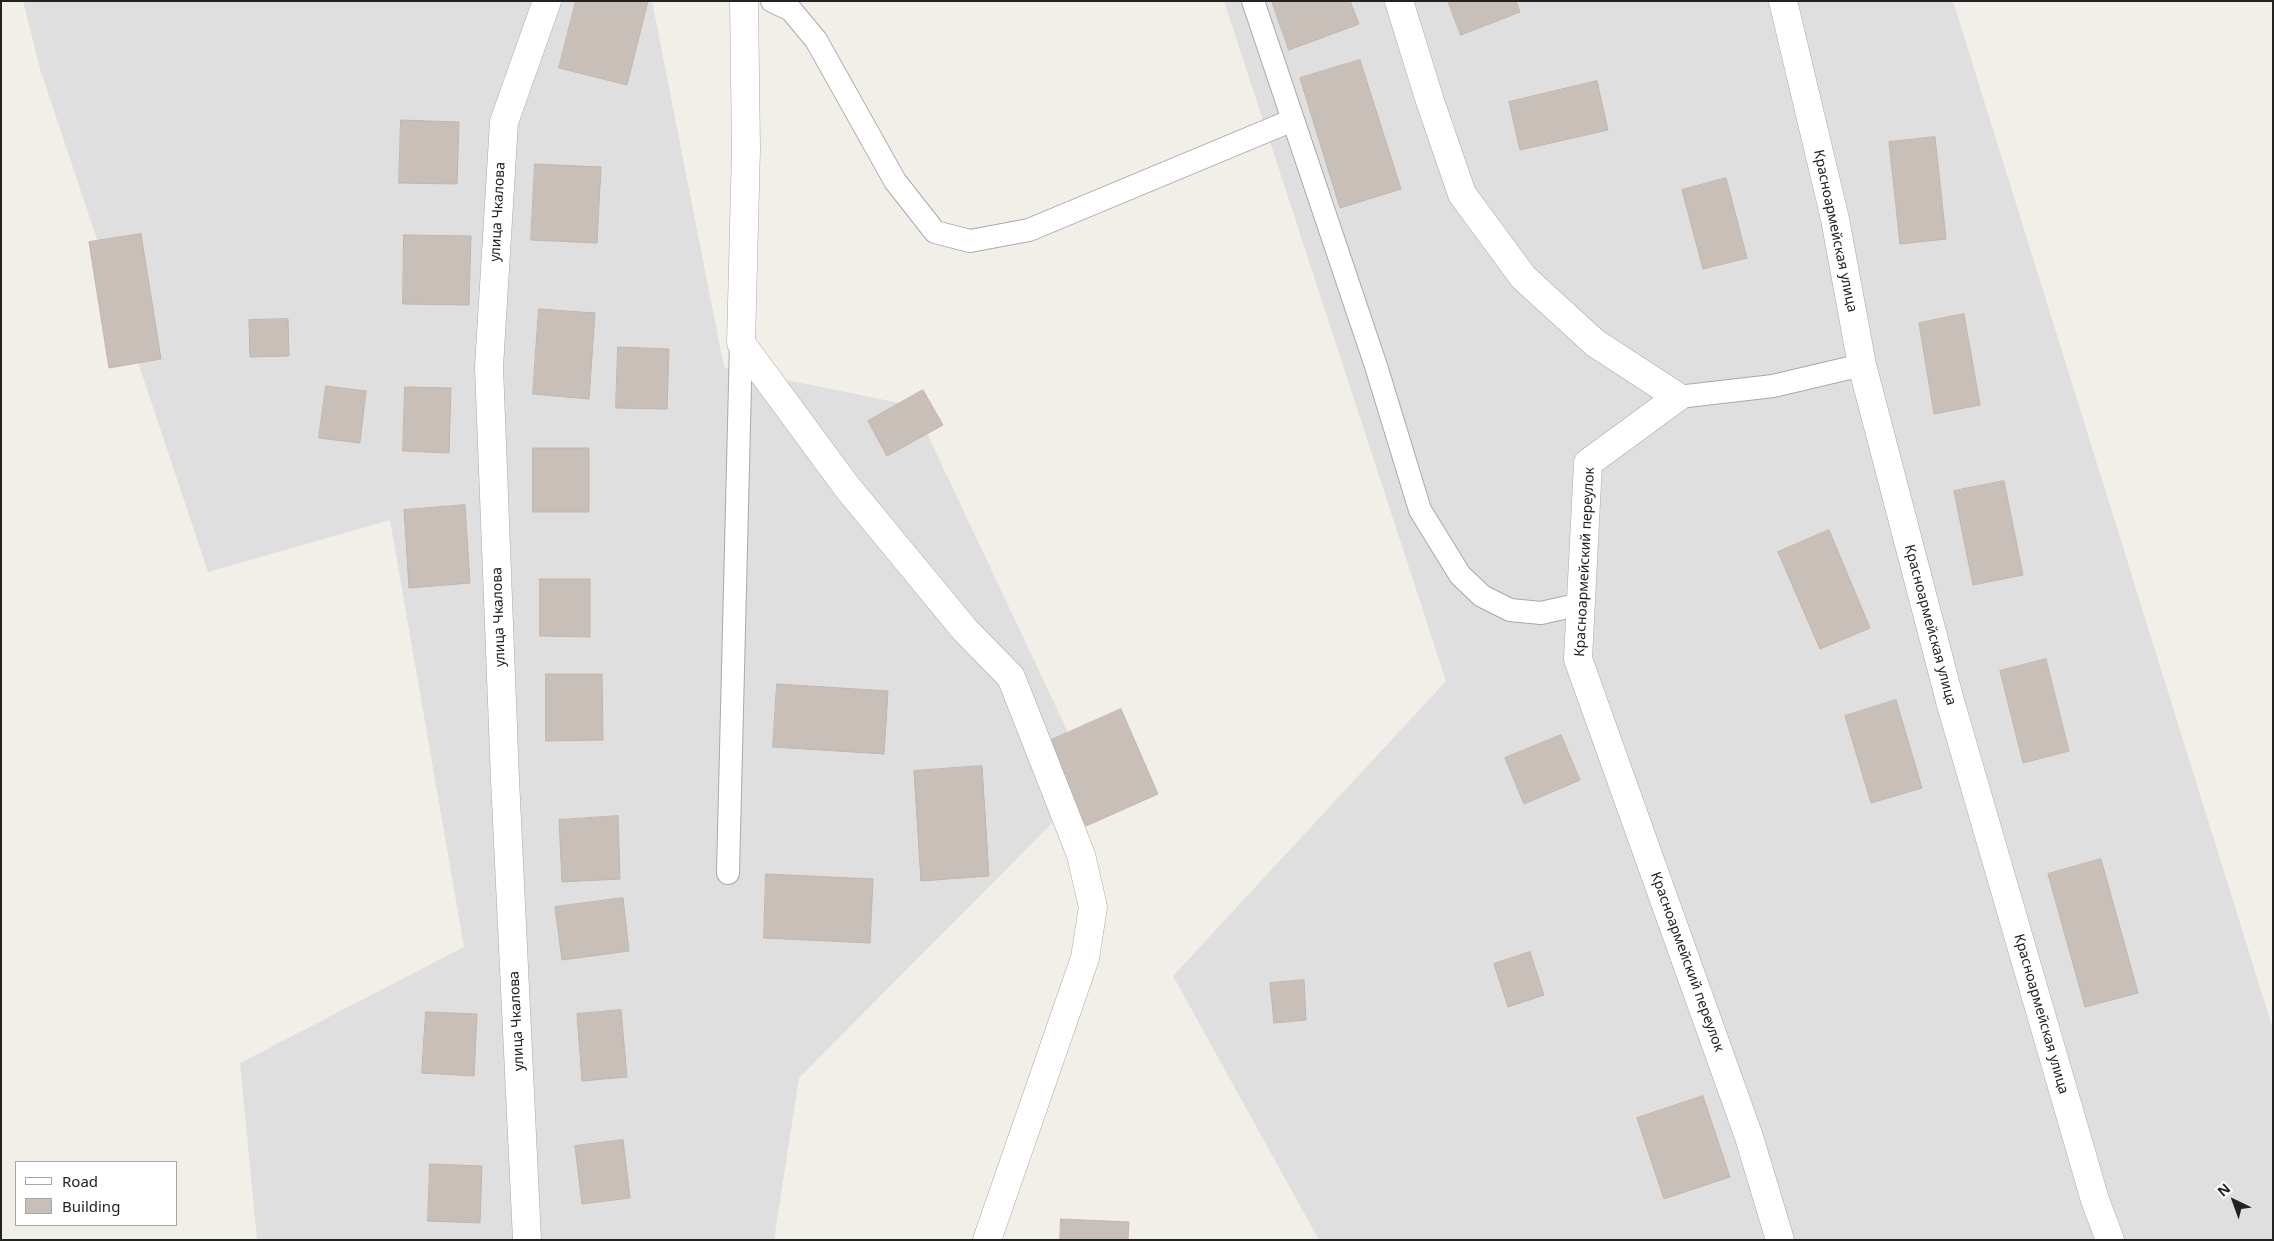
<!DOCTYPE html>
<meta charset="utf-8">
<style>
body{margin:0}
#map{position:relative;width:2274px;height:1241px;overflow:hidden;background:#f2efe9;font-family:"Noto Sans",sans-serif}
canvas{display:block}
.frame{position:absolute;inset:0;border:2px solid #222;pointer-events:none}
.legend{position:absolute;left:15px;top:1161px;width:162px;height:65px;box-sizing:border-box;background:#fff;border:1px solid #a7a7a7;margin:0;padding:6px 9px;list-style:none;font-size:15px;color:#222}
.legend li{display:flex;align-items:center;gap:10px;height:25px}
.legend b{width:25px;border:1px solid #a7a7a7}
.north{position:absolute;left:2209px;top:1176px;width:50px;height:50px;-webkit-text-stroke:4px #fff;paint-order:stroke;rotate:318deg;font-size:14px;font-weight:700;line-height:20px;text-align:center;color:#222}
.north::after{content:'';display:block;margin:auto;width:18px;height:22px;background:#222;clip-path:polygon(50% 0,100% 100%,50% 72%,0 100%)}
</style>
<div id="map">
<canvas width="2274" height="1241"></canvas>
<div class="frame"></div>
<ul class="legend">
<li><b style="height:6px;background:#fff"></b>Road</li>
<li><b style="height:14px;background:#c7bfb8"></b>Building</li>
</ul>
<div class="north">N</div>
</div>
<script>
const c = document.querySelector('canvas').getContext('2d');
c.lineJoin = 'round';
function fillPath(path, color) {
  c.fillStyle = color;
  c.fill(path, 'evenodd');
}
function stroke(path, color, width, dash) {
  c.strokeStyle = color;
  c.lineWidth = width;
  c.lineCap = dash ? 'butt' : 'round';
  c.setLineDash(dash || []);
  c.stroke(path);
}
function write(font, color, halo, rows, align = 'center') {
  c.font = font + ' "Noto Sans",sans-serif';
  c.lineWidth = 4.5;
  c.setLineDash([]);
  c.textBaseline = 'middle';
  c.strokeStyle = halo;
  c.fillStyle = color;
  for (const [text, x, y, turn = 0] of rows) {
    c.save();
    c.translate(x, y);
    c.rotate((+turn || 0) * Math.PI / 180);
    c.textAlign = isNaN(turn) ? turn : align;
    if (halo) c.strokeText(text, 0, 0);
    c.fillText(text, 0, 0);
    c.restore();
  }
}
fillPath(new Path2D(`
 M23,1h629l72,366 190,39 178,377 -293,295 -25,162h-517l-17,-177 224,-116 -74,-427 -182,52 -168,-503z
 M1224,1h729l320,1028v211h-954l-146,-264 273,-295z`), '#e0dfdf');
const building = new Path2D(`
 M576,1h72l-21,84 -68,-17z
 M1272,1h78l9,23 -70,26z
 M1448,1h68l4,11 -59,23z
 M1360,60l41,129 -61,19 -40,-130z
 M1597,81l11,49 -88,20 -11,-48z
 M401,120l58,2 -2,62 -58,-1z
 M1935,137l11,102 -46,5 -11,-102z
 M535,164l66,3 -4,76 -66,-3z
 M1726,178l21,80 -44,11 -21,-79z
 M141,234l20,125 -52,9 -20,-126z
 M404,235l67,1 -2,69 -66,-1z
 M539,309l56,4 -6,86 -56,-5z
 M1964,314l16,91 -46,9 -15,-91z
 M288,319l1,37 -39,1 -1,-37z
 M618,347l51,2 -2,60 -51,-1z
 M326,386l40,5 -6,52 -41,-5z
 M405,387l46,1 -2,65 -46,-2z
 M923,390l20,35 -56,31 -19,-35z
 M533,448h56v64h-56z
 M2004,481l19,94 -50,10 -19,-94z
 M465,505l5,78 -61,5 -5,-78z
 M1829,530l41,98 -50,21 -42,-97z
 M540,579h50v58l-50,-1z
 M2046,659l23,92 -46,12 -23,-92z
 M546,674h56l1,66 -57,1z
 M777,684l111,7 -4,63 -111,-7z
 M1896,700l26,88 -51,15 -26,-87z
 M1121,709l37,85 -72,32 -37,-85z
 M1561,735l19,45 -56,24 -19,-46z
 M982,766l7,110 -68,5 -7,-110z
 M618,816l2,63 -58,3 -3,-62z
 M2101,859l37,134 -53,14 -37,-133z
 M766,874l107,5 -3,64 -106,-5z
 M623,898l6,53 -67,9 -7,-53z
 M1530,952l14,43 -36,12 -14,-43z
 M1304,980l2,40 -32,3 -4,-40z
 M621,1010l6,67 -45,4 -5,-67z
 M426,1012l51,2 -3,62 -52,-3z
 M1703,1096l27,81 -66,22 -27,-81z
 M623,1140l7,58 -48,6 -7,-58z
 M430,1164l52,2 -2,57 -52,-2z
 M1061,1219l68,3 -1,18h-68z`);
fillPath(building, '#c7bfb8');
stroke(building, '#c4b6ab', 1);
const service = new Path2D(`
 M772,1l19,9 25,30 79,141 40,51 35,9 59,-11 264,-110
 M1253,1l123,365 44,144 40,65 22,21 28,14 31,3 40,-9
 M1678,397l95,-11 89,-21
 M728,873l13,-530`);
const minor = new Path2D(`
 M744,1l2,148 -5,194 106,144 118,143 46,47 70,178 12,52 -8,51 -98,282
 M1399,1l31,100 32,93 61,83 72,66 83,54 -90,66 -10,196 171,478 31,103
 M1783,1l52,218 27,146 88,336 145,499 15,40
 M527,1240l-22,-461 -16,-412 15,-245 43,-121`);
stroke(service, '#a9a9a9', 24);
stroke(minor, '#a9a9a9', 29);
stroke(service, '#fff', 22);
stroke(minor, '#fff', 28);
write('14px', '#222', '#fff', [
 ["улица Чкалова",498,212,-87],
 ["Красноармейская улица",1835,231,78],
 ["Красноармейский переулок",1585,562,-87],
 ["улица Чкалова",499,617,-92],
 ["Красноармейская улица",1930,625,75],
 ["Красноармейский переулок",1687,962,70],
 ["Красноармейская улица",2041,1014,74],
 ["улица Чкалова",517,1021,-93]
]);
</script>
